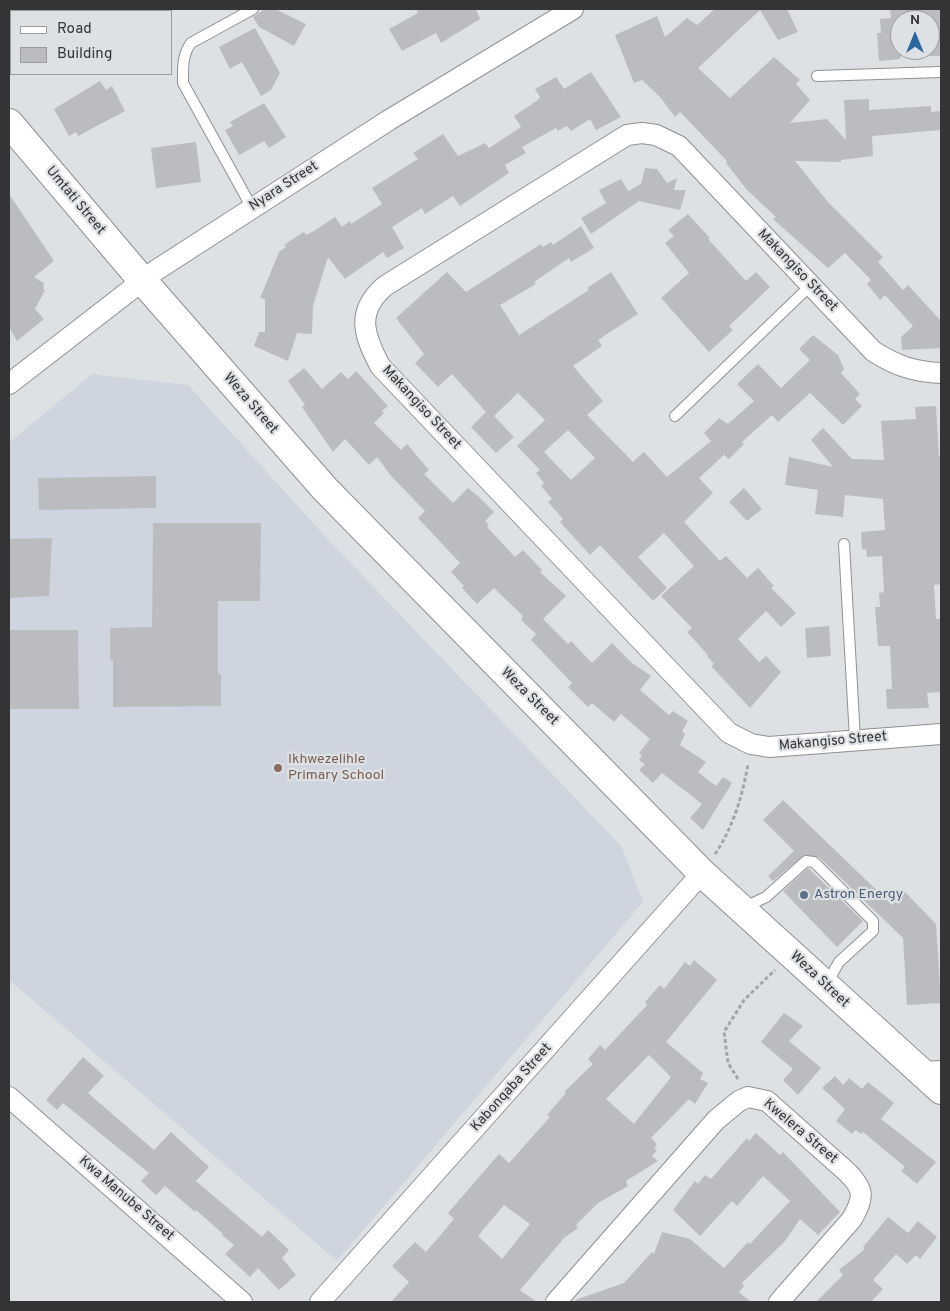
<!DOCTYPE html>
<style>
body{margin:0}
#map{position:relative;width:950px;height:1311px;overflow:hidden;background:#dee1e4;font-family:Overpass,sans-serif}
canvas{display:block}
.frame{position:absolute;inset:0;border:10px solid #343436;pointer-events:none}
.legend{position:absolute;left:10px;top:10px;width:162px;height:65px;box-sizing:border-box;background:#dee1e4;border:1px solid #9a9c9e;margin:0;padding:6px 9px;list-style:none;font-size:15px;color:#343436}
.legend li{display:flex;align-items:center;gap:10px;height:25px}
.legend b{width:25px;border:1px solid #9a9c9e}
.north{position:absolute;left:890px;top:10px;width:50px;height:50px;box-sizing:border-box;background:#dee1e4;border:1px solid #9a9c9e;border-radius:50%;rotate:0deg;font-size:14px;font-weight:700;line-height:20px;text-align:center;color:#343436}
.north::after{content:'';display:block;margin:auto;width:18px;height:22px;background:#29699f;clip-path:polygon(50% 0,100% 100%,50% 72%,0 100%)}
</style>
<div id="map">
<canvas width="950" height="1311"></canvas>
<div class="frame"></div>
<ul class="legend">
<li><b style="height:6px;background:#fff"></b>Road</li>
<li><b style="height:14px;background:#babcc0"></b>Building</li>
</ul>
<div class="north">N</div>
</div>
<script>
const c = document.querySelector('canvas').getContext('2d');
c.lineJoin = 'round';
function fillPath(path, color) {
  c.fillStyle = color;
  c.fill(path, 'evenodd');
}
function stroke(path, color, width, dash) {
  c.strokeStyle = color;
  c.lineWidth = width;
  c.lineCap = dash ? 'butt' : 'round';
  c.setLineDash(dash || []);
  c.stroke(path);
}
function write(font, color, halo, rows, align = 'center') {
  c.font = font + ' Overpass,sans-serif';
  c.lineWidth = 4.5;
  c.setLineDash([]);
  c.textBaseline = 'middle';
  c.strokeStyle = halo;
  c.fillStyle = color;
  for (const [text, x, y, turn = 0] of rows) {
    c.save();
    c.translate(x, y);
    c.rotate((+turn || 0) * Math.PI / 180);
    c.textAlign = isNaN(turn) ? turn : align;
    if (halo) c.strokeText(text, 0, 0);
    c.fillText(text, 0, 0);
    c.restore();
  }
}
fillPath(new Path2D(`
 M92,374l96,11 136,150 298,312 21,55 -306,359 -328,-281v-537z`), '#cfd5df');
fillPath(new Path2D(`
 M265,9h10l31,15 -12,22 -35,-19 -6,-10z
 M416,9h60l4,10 -39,24 -5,-10 -34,18 -13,-22 29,-16z
 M715,9h72l11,23 -20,8 -18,-30 -62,58 32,30 44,-41 26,23 -4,4 14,16 -20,23 37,-4 19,21 -2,-40 25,-1v11l62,-4v6l10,-1v19l-69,6 1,20 -32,4v2l-46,-1 33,41 55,55 -5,5 25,28 5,-5 33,36v27l-39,2 -1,-13 12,-11 -28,-31 -5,5 -13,-16 4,-4 -26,-27 -17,15 -55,-49 3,-2 -29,-27 -21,-27 1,-2 -47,-49 -5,5 -15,-20 -18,-17 -8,3 -19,-48 42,-19 8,21 22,-19 10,7z
 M890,9h51v47h-40l-1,3 -21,2 -2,-28h4l-1,-14 11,-1zM900,20h30v30h-30z
 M255,28l25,45 -9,17 -10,6 -19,-34 -12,7 -11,-22z
 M591,72l30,45 -25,13 -6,-11 -19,12 -4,-5 -9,5 -2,-3 -34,19 4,6 -21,12 4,8 -49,33 -7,-10 -28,18 -3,-6 -30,19 12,21 -17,10 -4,-6 -38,27 -17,-22 -15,49 -1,28 -15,-1 -9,28 -34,-15 5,-14h6v-33l-5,-1 19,-46 7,-5 -2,-2 4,-3 16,-10 2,3 8,-4 21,-14 7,10 8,-6 1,3 31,-20 -10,-16 46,-29 -5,-6 30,-19 15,22 27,-13 4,5 32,-21 -7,-11 24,-16 2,-3 -5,-8 21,-12 8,12z
 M100,81l6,9 6,-4 13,25 -47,25 -2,-4 -7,4 -15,-27z
 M264,103l22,34 -17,11 -5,-7 -25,14 -14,-25 8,-4 -3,-4z
 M196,142l5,40 -45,6 -5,-40z
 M645,168l12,1 10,14 10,-5 -3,12h12l-6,20 -41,-9 -48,33 -10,-16 25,-15 -7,-13 22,-11 7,12 13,-7z
 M9,194l45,67 -20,16 10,6 -1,6 2,1 -10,19 9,10 -27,22 -8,-14z
 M688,214l22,24 -2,1 38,42 10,-9 14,15 -41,39 4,4 -24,22 -48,-54 28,-25 -24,-30 9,-7 -6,-6z
 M581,226l13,22 -23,14 -2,-4 -35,24 2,2 -36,21 19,30 70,-45 -2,-2 24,-16 27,42 -40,26 4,6 -29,20 30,35 -16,14 46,47 11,-10 23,25 44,-36 -7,-8 15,-15 9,6 26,-23 -17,-17 21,-20 23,24 29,-28 -11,-11 14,-14 25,20 6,14 -3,4 19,21 -5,5 7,7 -19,19 -33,-32 -32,29 -6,-7 -30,27 2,2 -15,15 -5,-4 -25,23 14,15 -29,29 36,39 6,-5 21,22 11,-10 16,18 -3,2 25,25 -15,14 -15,-16 -28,28 21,23 7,-6 15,16 -31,36 -39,-42 3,-2 -7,-8 1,-1 -21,-23 5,-4 -31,-32 33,-30 -30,-33 -26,24 29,31 -14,13 -53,-56 -10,10 -30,-33 3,-3 -15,-17 4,-3 -11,-13 3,-3 -8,-10 4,-3 -23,-24 28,-26 -27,-27 -24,23 20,21 -18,16 -25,-26 15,-15 -34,-38 -14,13 -23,-24 9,-9 -28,-36 51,-46 19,20 75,-48 2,3 8,-5 2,3zM568,430l27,28 -24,22 -27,-28z
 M304,368l18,21 19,-17 7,7 8,-8 32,35 -6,5 2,2 -10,10 27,27 6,-6 22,26 -5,4 29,29 15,-15 10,8 16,16 -9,9 4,4 -2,2 28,30 8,-7 19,20 -2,2 26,24 -23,23 25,25 3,-3 21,22 20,-20 20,20 19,13 -11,14 29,25 4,-4 15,10 -6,10 3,3 -5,11 26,17 -8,10 18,14 7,-9 9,6 -29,47 -13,-12 12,-14 -40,-31 -9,10 -14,-13 6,-6 -6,-4 3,-4 -3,-3 11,-14 -29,-25 -7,8 -22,-19 -4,4 -20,-20 4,-4 -41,-43 5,-6 -15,-14 2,-4 -29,-28 -17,16 -15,-16 2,-2 -13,-14 9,-9 -42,-45 7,-7 -33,-34 -15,-20 -8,8 -24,-26 -12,13 -31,-45 3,-2 -17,-24z
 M936,406l3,50h2v128l-7,1 2,34h5v73l-14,1 2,15 -42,1 -1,-20h6l-2,-43h-12l-3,-39h5l-1,-14 5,-1 -2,-36 -15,1 -1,-8h-4l-1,-17 24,-2 -2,-31 -38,-4 -2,22 -28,-3 3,-24 -33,-5 4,-28 44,10 -22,-27 12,-12 29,31 32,1 -3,-39 35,-2 -1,-12z
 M156,476v32l-117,2 -1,-32z
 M744,488l18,21 -15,12 -18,-19z
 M153,523h108l-1,78h-42v73h3v32l-108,1v-47h-3v-32l42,-1z
 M52,538l-3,58 -40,2v-59z
 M829,626l2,30 -24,2 -2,-30z
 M9,630h69l1,79h-70z
 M783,800l109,105 13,-13 31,32 5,79 -34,2 -4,-67 -84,-81 -15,-2 -31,26 -5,-5 26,-25 -31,-31z
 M808,868l55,53 -26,26 -54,-56z
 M694,960l23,20 -51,62 37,31 -3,6 8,4 -13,21 -6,-5 -38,39 6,6 -3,4 3,2 -5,6 6,5 -32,20 2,5 -30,17 -22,22 2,3 -14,10 -44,52 17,12h-146l18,-20 -17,-16 23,-24 11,10 28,-33 -6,-6 51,-59 10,9 41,-46 -3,-2 19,-22 -2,-1 29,-28 -5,-5 12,-14 5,5 42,-45 -2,-3 15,-17 4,4 21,-27 5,4zM649,1055l22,22 -37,47 -28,-25zM504,1205l26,19 -28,35 -24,-23z
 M784,1013l19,13 -14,15 32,27 -23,27 -15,-15 10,-11 -32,-27z
 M83,1057l21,19 -16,17 66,57 17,-18 38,35 -13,14 66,56 6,-7 21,20 -7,8 14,17 -17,15 -21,-22 -8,9 -25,-23 9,-9 -12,-10 1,-1 -27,-24 -1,2 -30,-26 -9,9 -15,-14 8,-8 -86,-70 -6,7 -11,-10z
 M835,1076l8,9 6,-7 13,11 6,-7 26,21 -13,16 55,43 -19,22 -16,-13 4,-4 -42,-35 -2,2 -5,-4 -4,4 -16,-13 9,-12 -23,-21z
 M756,1133l24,22 3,-3 57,60 -22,23 -18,-16 -15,22 -43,42 2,3 -5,6 12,10h-175l-1,-2 49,-17 28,-31 2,2 8,-22 28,7 34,29 24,-26 2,2 40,-43 -27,-25 -26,30 -5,-5 -32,35 -27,-26 22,-29 3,3 7,-9 6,4 36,-41 2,3z
 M888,1217l20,16 10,-12 19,16 -17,22 -4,-4 -9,9 -11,-10 -23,26 10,9 -12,13h-55l27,-27 -4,-5 26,-21 -2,-2z`), '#babcc0');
const lane = new Path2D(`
 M817,76l124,-4
 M252,208l-69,-125c0,-15 -1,-28 8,-40l62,-34
 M675,416l135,-130
 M844,544l11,195
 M743,908l23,-11 40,-36 8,1 59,59v10l-34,31 -12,21
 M922,1067l19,-1`);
const street = new Path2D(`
 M941,373c-26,-1 -45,-7 -68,-22l-194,-205 -23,-11 -14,-2 -15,2 -242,151c-30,26 -21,49 -5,80l349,367 22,11 18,3 172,-13
 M9,384l146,-113 234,-151 184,-111
 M9,1097l233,205
 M320,1302l382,-429
 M556,1302l160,-182 23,-19 9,-4 19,4 80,71c18,18 17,25 5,47l-73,83`);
const secondary = new Path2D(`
 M9,123l133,157 183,209 377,384 239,217`);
stroke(lane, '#8f9094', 12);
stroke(street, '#8f9094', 22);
stroke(secondary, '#8f9094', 30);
stroke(new Path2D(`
 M715,854c18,-26 28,-60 33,-90
 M738,1079l-10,-16 -4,-31 20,-32 31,-30`), '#a3a5a7', 3, [4, 2.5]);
stroke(lane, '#fff', 10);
stroke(street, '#fff', 20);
stroke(secondary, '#fff', 28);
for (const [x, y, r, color] of [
 [278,768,5,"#8d6e63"],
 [804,895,5,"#5c6f8a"]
]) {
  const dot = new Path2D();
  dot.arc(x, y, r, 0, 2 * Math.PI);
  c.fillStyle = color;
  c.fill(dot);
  stroke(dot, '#dee1e4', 2);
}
write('14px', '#343436', '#dee1e4', [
 ["Nyara Street",284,187,-33],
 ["Umtati Street",75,201,50],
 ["Makangiso Street",797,271,46],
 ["Weza Street",250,404,49],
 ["Makangiso Street",421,408,47],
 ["Weza Street",529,697,45],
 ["Makangiso Street",833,742,-5],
 ["Weza Street",819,980,43],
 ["Kabonqaba Street",512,1088,-48],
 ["Kwelera Street",800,1132,40],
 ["Kwa Manube Street",126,1199,41]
]);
write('14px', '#785e54', '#dee1e4', [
 ["Ikhwezelihle",288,760],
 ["Primary School",288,776]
], 'left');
write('14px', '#4e5e75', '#dee1e4', [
 ["Astron Energy",814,895]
], 'left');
</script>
